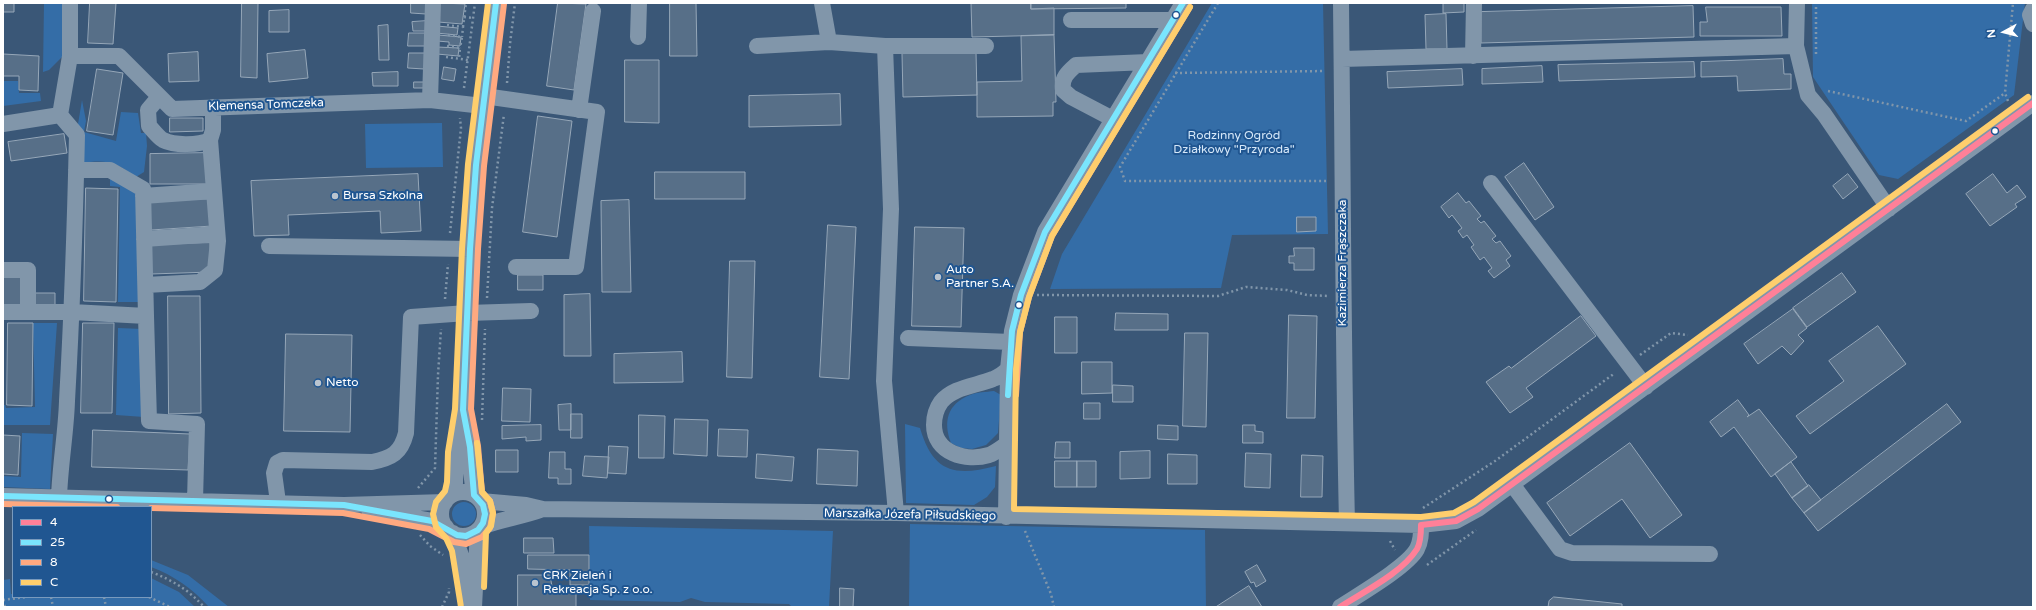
<!DOCTYPE html>
<meta charset="utf-8">
<style>
body{margin:0}
#map{position:relative;width:2036px;height:610px;overflow:hidden;background:#3a5777;font-family:"Varela Round",sans-serif}
canvas{display:block}
.frame{position:absolute;inset:0;border:4px solid #fff;pointer-events:none}
.legend{position:absolute;left:12px;top:506px;width:140px;height:92px;box-sizing:border-box;background:#205691;border:1px solid #799abd;margin:0;padding:5px 7px;list-style:none;font-size:12px;color:#fff}
.legend li{display:flex;align-items:center;gap:8px;height:20px}
.legend b{width:20px;border:1px solid #799abd}
.north{position:absolute;left:1984px;top:12px;width:40px;height:40px;-webkit-text-stroke:3px #205691;paint-order:stroke;rotate:263deg;font-size:11px;font-weight:700;line-height:16px;text-align:center;color:#fff}
.north::after{content:'';display:block;margin:auto;width:14px;height:18px;background:#fff;clip-path:polygon(50% 0,100% 100%,50% 72%,0 100%)}
</style>
<div id="map">
<canvas width="2036" height="610"></canvas>
<div class="frame"></div>
<ul class="legend">
<li><b style="height:5px;background:#ff8098"></b>4</li>
<li><b style="height:5px;background:#7ae5fd"></b>25</li>
<li><b style="height:5px;background:#ffa980"></b>8</li>
<li><b style="height:5px;background:#fece6d"></b>C</li>
</ul>
<div class="north">N</div>
</div>
<script>
const c = document.querySelector('canvas').getContext('2d');
c.lineJoin = 'round';
function fillPath(path, color) {
  c.fillStyle = color;
  c.fill(path, 'evenodd');
}
function stroke(path, color, width, dash) {
  c.strokeStyle = color;
  c.lineWidth = width;
  c.lineCap = dash ? 'butt' : 'round';
  c.setLineDash(dash || []);
  c.stroke(path);
}
function write(font, color, halo, rows, align = 'center') {
  c.font = font + ' "Varela Round",sans-serif';
  c.lineWidth = 4;
  c.setLineDash([]);
  c.textBaseline = 'middle';
  c.strokeStyle = halo;
  c.fillStyle = color;
  for (const [text, x, y, turn = 0] of rows) {
    c.save();
    c.translate(x, y);
    c.rotate((+turn || 0) * Math.PI / 180);
    c.textAlign = isNaN(turn) ? turn : align;
    if (halo) c.strokeText(text, 0, 0);
    c.fillText(text, 0, 0);
    c.restore();
  }
}
fillPath(new Path2D(`
 M44,3h22v50l-17,17 -6,2z
 M1212,3h111l5,231 -96,1 -11,53 -171,1 12,-35z
 M1812,3h213l-11,92 -116,84 -19,-4 -66,-98z
 M3,81h15l1,12h21l1,8 -38,5z
 M82,100l4,21 -2,11 32,9 5,-29 17,1 3,20h5l1,13 -3,26 -8,5c-24,-17 -29,-17 -57,-14l-1,-39z
 M442,123l1,44 -77,1 -1,-44z
 M110,173l30,19 2,110h-24l2,-115 -10,-1z
 M33,323h24l-7,102h-47v-20h2l1,3 29,-1z
 M118,328l25,1 1,88 -28,-2z
 M994,391l7,4 -3,38 -12,12 -14,4 -11,-1 -10,-5c-8,-21 -4,-39 19,-48 7,-3 16,-3 24,-4z
 M905,424l15,4c13,44 34,49 76,38l-1,21 -8,10 -13,8 -68,-2z
 M22,433l31,1 -3,55 -47,-2v-11l18,1z
 M452 514a12 12 0 1 1 24 0a12 12 0 1 1-24 0Z
 M910,524l295,6 1,77h-297z
 M589,526l244,5 -4,76h-37l-3,-3 -84,-2 -14,-4 -11,4 -90,-2z
 M151,560l37,15 41,32h-20c-16,-18 -36,-32 -58,-40z
 M151,578l28,14 16,15h-192v-27l7,-1 1,15h2v3h138z`), '#346da7');
const building = new Path2D(`
 M3,3h11v9h-11z
 M90,3h26l-3,41 -25,-1z
 M242,3h16l-1,75 -16,-1z
 M411,3h15v11l-15,-1z
 M440,3l25,1 -3,20 -24,-2z
 M558,3l28,1 -12,86 -27,-4z
 M670,3h26l1,53h-27z
 M1031,3h95v5l-95,1z
 M1031,3v6l23,-1v27l-82,2 -1,-33z
 M1451,3h13v9l-21,1v-9z
 M1693,6l1,31 -213,6v-31z
 M1706,7h75l1,29h-82v-14h7z
 M289,10v22h-20v-21z
 M1446,14l1,35h-21l-1,-34z
 M427,21l1,10h-15l-1,-9z
 M388,25l1,35h-10l-1,-34z
 M437,26l21,2 -1,7 -21,-2z
 M409,33h16v13h-17z
 M438,35l23,2 -1,9 -11,-1v-3l-12,-1z
 M1054,35l2,67h-3v14l-76,1v-35l45,-1 -1,-45z
 M437,47l22,1 -1,8 -21,-2z
 M305,50l3,28 -39,4 -2,-28z
 M198,52l1,29 -30,1 -1,-28z
 M976,52l1,43 -74,2 -1,-43z
 M409,53h17l-2,16 -16,-1z
 M3,54l36,2 -1,35 -19,-1v-14h-16z
 M1783,59l1,15h7v15l-53,2 -1,-15 -36,1v-15z
 M625,60h34v63l-34,-1z
 M1694,62l1,15 -136,4 -1,-16z
 M1542,66l1,16 -61,2v-15z
 M444,67l12,2 -2,12 -12,-2z
 M97,69l26,4 -10,62 -26,-4z
 M1462,69l1,16 -75,3 -1,-16z
 M398,72v14h-25l-1,-13z
 M414,82h12v6h-12z
 M840,94l1,31 -92,2v-31z
 M538,116l34,5 -15,116 -34,-5z
 M170,118h33v13l-33,1z
 M64,134l3,19 -56,8 -3,-19z
 M207,153l1,31h-58v-30z
 M1524,163l30,44 -19,13 -30,-43z
 M655,172h90v27h-90z
 M418,174l3,57 -40,2 -1,-22 -92,4 1,20 -35,1 -3,-55z
 M1848,174l10,13 -15,12 -10,-13z
 M1993,174l14,19 10,-8 9,12 -11,7 2,3 -27,19 -24,-32z
 M86,188l32,1 -2,113 -32,-1z
 M1458,193l8,10 3,-2 12,15 -4,3 4,4 3,-2 12,15 -4,3 4,4 4,-2 11,15 -5,4 4,6 -16,12 -6,-7 4,-3 -8,-11 -4,3 -9,-13 3,-2 -7,-10 -4,3 -5,-7 4,-3 -10,-13 -3,3 -8,-11z
 M211,199l1,27 -61,4 -2,-28z
 M629,200l2,92h-29l-1,-91z
 M1297,217h19v14l-19,1z
 M828,225l28,2 -7,152 -29,-2z
 M915,227l49,1 -3,99 -49,-1z
 M210,243l1,29 -60,2 -1,-29z
 M1294,248h20v22h-20v-7h-5v-7h5z
 M730,261h25l-3,117 -25,-1z
 M1842,273l14,19 -49,35 -14,-19z
 M3,274l23,1 -2,34 -21,-1z
 M518,275h25v15h-25z
 M35,293h20v13h-20z
 M590,294l1,62h-27v-61z
 M168,296h32l1,117 -32,1z
 M1793,309l14,19 -9,7 6,6 -13,14 -9,-9 -24,18 -14,-20z
 M1116,313l52,1v16h-53z
 M1289,315l28,1 -2,102h-28z
 M1581,316l15,20 -70,52 7,9 -23,16 -24,-31 23,-16 2,2z
 M1055,317h22v36h-22z
 M8,323h25l-1,83 -25,-1z
 M83,323h31l-2,90h-31z
 M1878,326l28,38 -96,70 -14,-18 48,-35 -15,-20z
 M1185,333h23l-2,94 -23,-1z
 M286,334l66,1 -2,97 -66,-1z
 M682,352l1,30 -69,1v-29z
 M1082,362h30v31l-30,1z
 M1113,385l20,1v16h-20z
 M503,388l28,1 -1,33 -28,-1z
 M1738,400l11,15 -2,2 12,-8 38,48 -26,20 -37,-50 -13,10 -11,-15z
 M1084,403h16v16h-16z
 M571,404v26h-12l-1,-25z
 M1947,404l14,18 -143,109 -14,-18z
 M571,414h11v24h-11z
 M639,415l26,1 -1,42h-25z
 M675,419l33,1 -1,36 -33,-2z
 M541,425v15l-15,1v-4l-24,2v-13z
 M1158,425l20,1v14l-20,-1z
 M1243,425h12v6l8,1v11h-20z
 M719,429l29,1 -1,27 -29,-1z
 M93,430l97,4 -2,36 -96,-3z
 M3,435l17,1 -2,39 -15,-1z
 M1056,442h14v16h-15z
 M1630,443l52,72 -32,23 -28,-39 -52,37 -23,-33z
 M609,446l19,1 -2,27 -18,-1z
 M818,449l40,2 -1,35 -40,-2z
 M496,450h22v22h-22z
 M1150,451v27l-30,1v-27z
 M550,452h15v17h6v15h-13v-6h-9z
 M1246,453l25,1 -1,34 -25,-1z
 M757,454l37,3 -2,24 -36,-3z
 M1168,454l29,1v29h-29z
 M1302,455l21,1 -1,41h-21z
 M585,456l24,1 -2,21 -24,-2z
 M1055,461h22v26h-22z
 M1077,461h19v26h-19z
 M1791,462l17,24 -16,12 -17,-24z
 M1809,485l12,15 -17,13 -12,-15z
 M524,538h29l1,15h-30z
 M528,555h61v30h-19v-15l-42,-1z
 M1257,565l9,16 -10,6 -2,-5 -3,1 -6,-11z
 M518,575h32l3,17h23v15h-58z
 M1249,586l13,21h-46z
 M840,588l14,1 -1,18h-13z
 M1554,597l68,7v3h-74l1,-6z`);
fillPath(building, '#576f88');
stroke(building, '#96a7b8', 1);
stroke(new Path2D(`
 M1218,3l-98,164 5,14h201
 M464,17l9,1
 M447,25l16,2 -1,10
 M463,27l3,-24
 M448,35l14,2 -2,11
 M447,46l13,2 -1,11
 M1816,54v-51
 M446,57l22,3
 M1175,73l150,-2
 M507,83l3,-39 5,-41
 M464,88l11,-85
 M1828,91l138,30 39,-28
 M2008,101l-3,-8 8,-90
 M450,233l11,-105 -1,-10
 M1037,295l181,1 28,-9 41,3 20,5 21,1
 M487,298l5,-90 12,-94
 M445,299l3,-35
 M1640,355l31,-22 17,2
 M482,420l3,-91
 M418,488l17,-20 3,-93 3,-46
 M1423,508l72,-47 120,-88
 M1025,531l26,63 3,13
 M420,535l10,11 13,9
 M1390,541l5,9
 M1427,565l49,-35
 M151,572c21,8 38,18 53,35
 M51,597l2,10
 M104,597l2,10
 M149,597l21,10
 M3,600l23,-3
 M3,600l2,7
 M442,607l7,-15v-4`), '#8196aa', 2.5, [2, 3]);
stroke(new Path2D(`
 M822,3l7,39 56,4h101
 M1341,3c2,173 2,347 6,520
 M2033,9l-3,6 3,9
 M1071,20h102
 M638,37l1,-34
 M757,46l72,-4
 M885,46l6,163 -7,172 12,132
 M1796,46l1,-43
 M70,56h49l53,53 258,-9 53,6
 M1473,56l1,-53
 M1342,59l454,-13 12,49 16,19 65,95
 M484,96l113,16 -21,155h-60
 M159,97l-11,13 1,16c4,4 9,11 14,14 12,6 36,5 47,0l3,-10v-23
 M430,100l3,-97
 M579,110l14,-99
 M1113,119l-42,-22 -8,-7c-2,-12 5,-18 13,-25l72,-3
 M3,124l57,-9 10,-59v-53
 M76,170h34l33,19 3,127
 M1491,183l155,204
 M143,196l71,-5
 M144,239l73,-5
 M269,246l201,3
 M3,270h25v42
 M146,285l54,-3 15,-12 3,-29 -8,-101
 M3,312h69l74,4 3,105 48,3 -2,77
 M908,338l103,4
 M465,422l9,73
 M1007,444c-6,4 -12,9 -18,11 -23,7 -55,-2 -55,-30 0,-9 2,-16 7,-23 12,-15 35,-16 52,-23 6,-2 11,-6 15,-10
 M1512,484l48,65 12,4 138,1
 M441 514a22 22 0 1 1 44 0a22 22 0 1 1-44 0Z
 M452,495l3,-12 1,-30 7,-43 7,-161 6,-84 20,-162
 M3,496l341,9 101,-3
 M59,498c1,-33 7,-65 8,-97 5,-89 8,-177 10,-266l-17,-20
 M481,501l45,4 17,4 353,4 525,12 35,-4 22,-12 555,-406
 M278,502l-4,-29 3,-10 6,-3 89,2c20,-4 29,-9 34,-29l5,-116 56,-4 64,-2
 M369,510l63,11 14,6
 M1006,517l2,-148 4,-38 9,-36 24,-63 138,-229
 M481,527c20,-8 41,-10 62,-18
 M453,533l10,28 5,38
 M474,607l4,-77
 M1340,607c18,-12 67,-40 77,-58 4,-8 4,-15 4,-24`), '#8196aa', 16);
stroke(new Path2D(`
 M1421,525l35,-4 22,-12 555,-406
 M1340,607c23,-15 62,-34 77,-58 4,-7 4,-16 4,-24`), '#ff8098', 6);
stroke(new Path2D(`
 M1008,395l4,-64 9,-36 24,-63 138,-229
 M3,496l341,9 88,16 25,14 9,1 12,-6 5,-7 2,-9 -2,-9 -9,-10 -4,-48 -7,-37 7,-161 6,-84 20,-162`), '#7ae5fd', 6);
stroke(new Path2D(`
 M1016,395l4,-63 9,-35 23,-61 138,-229
 M3,504l114,3
 M151,508l192,5 86,16 25,13 12,2 16,-7 8,-9 3,-15 -3,-12 -8,-9 -4,-46 -7,-37 7,-160 6,-83 20,-162`), '#ffa980', 6);
stroke(new Path2D(`
 M1190,7l-138,229 -23,61 -9,35 -4,37 -2,140 407,8 33,-4 20,-11 554,-405
 M477,443l5,49 8,9 3,12 -2,13 -5,7 -2,54
 M461,607l-9,-56 -6,-13 -10,-11 -3,-13 3,-12 9,-11 2,-9 1,-30 7,-43 7,-160 6,-85 20,-161`), '#fece6d', 6);
for (const [x, y, r, color] of [
 [1176,15,3.5,"#fff"],
 [1995,131,3.5,"#fff"],
 [335,196,4,"#bac4cf"],
 [938,277,4,"#bac4cf"],
 [1019,305,3.5,"#fff"],
 [318,383,4,"#bac4cf"],
 [109,499,3.5,"#fff"],
 [535,583,4,"#bac4cf"]
]) {
  const dot = new Path2D();
  dot.arc(x, y, r, 0, 2 * Math.PI);
  c.fillStyle = color;
  c.fill(dot);
  stroke(dot, '#205691', 1.5);
}
write('12px', '#fff', '#205691', [
 ["Klemensa Tomczeka",266,105,-2],
 ["Kazimierza Frąszczaka",1343,263,-90],
 ["Marszałka Józefa Piłsudskiego",910,515,1]
]);
write('12px', '#d6e8f9', '#205691', [
 ["Rodzinny Ogród",1234,136],
 ["Działkowy \"Przyroda\"",1234,150]
]);
write('12px', '#fff', '#205691', [
 ["Bursa Szkolna",343,196],
 ["Auto",946,270],
 ["Partner S.A.",946,284],
 ["Netto",326,383],
 ["CRK Zieleń i",543,576],
 ["Rekreacja Sp. z o.o.",543,590]
], 'left');
</script>
